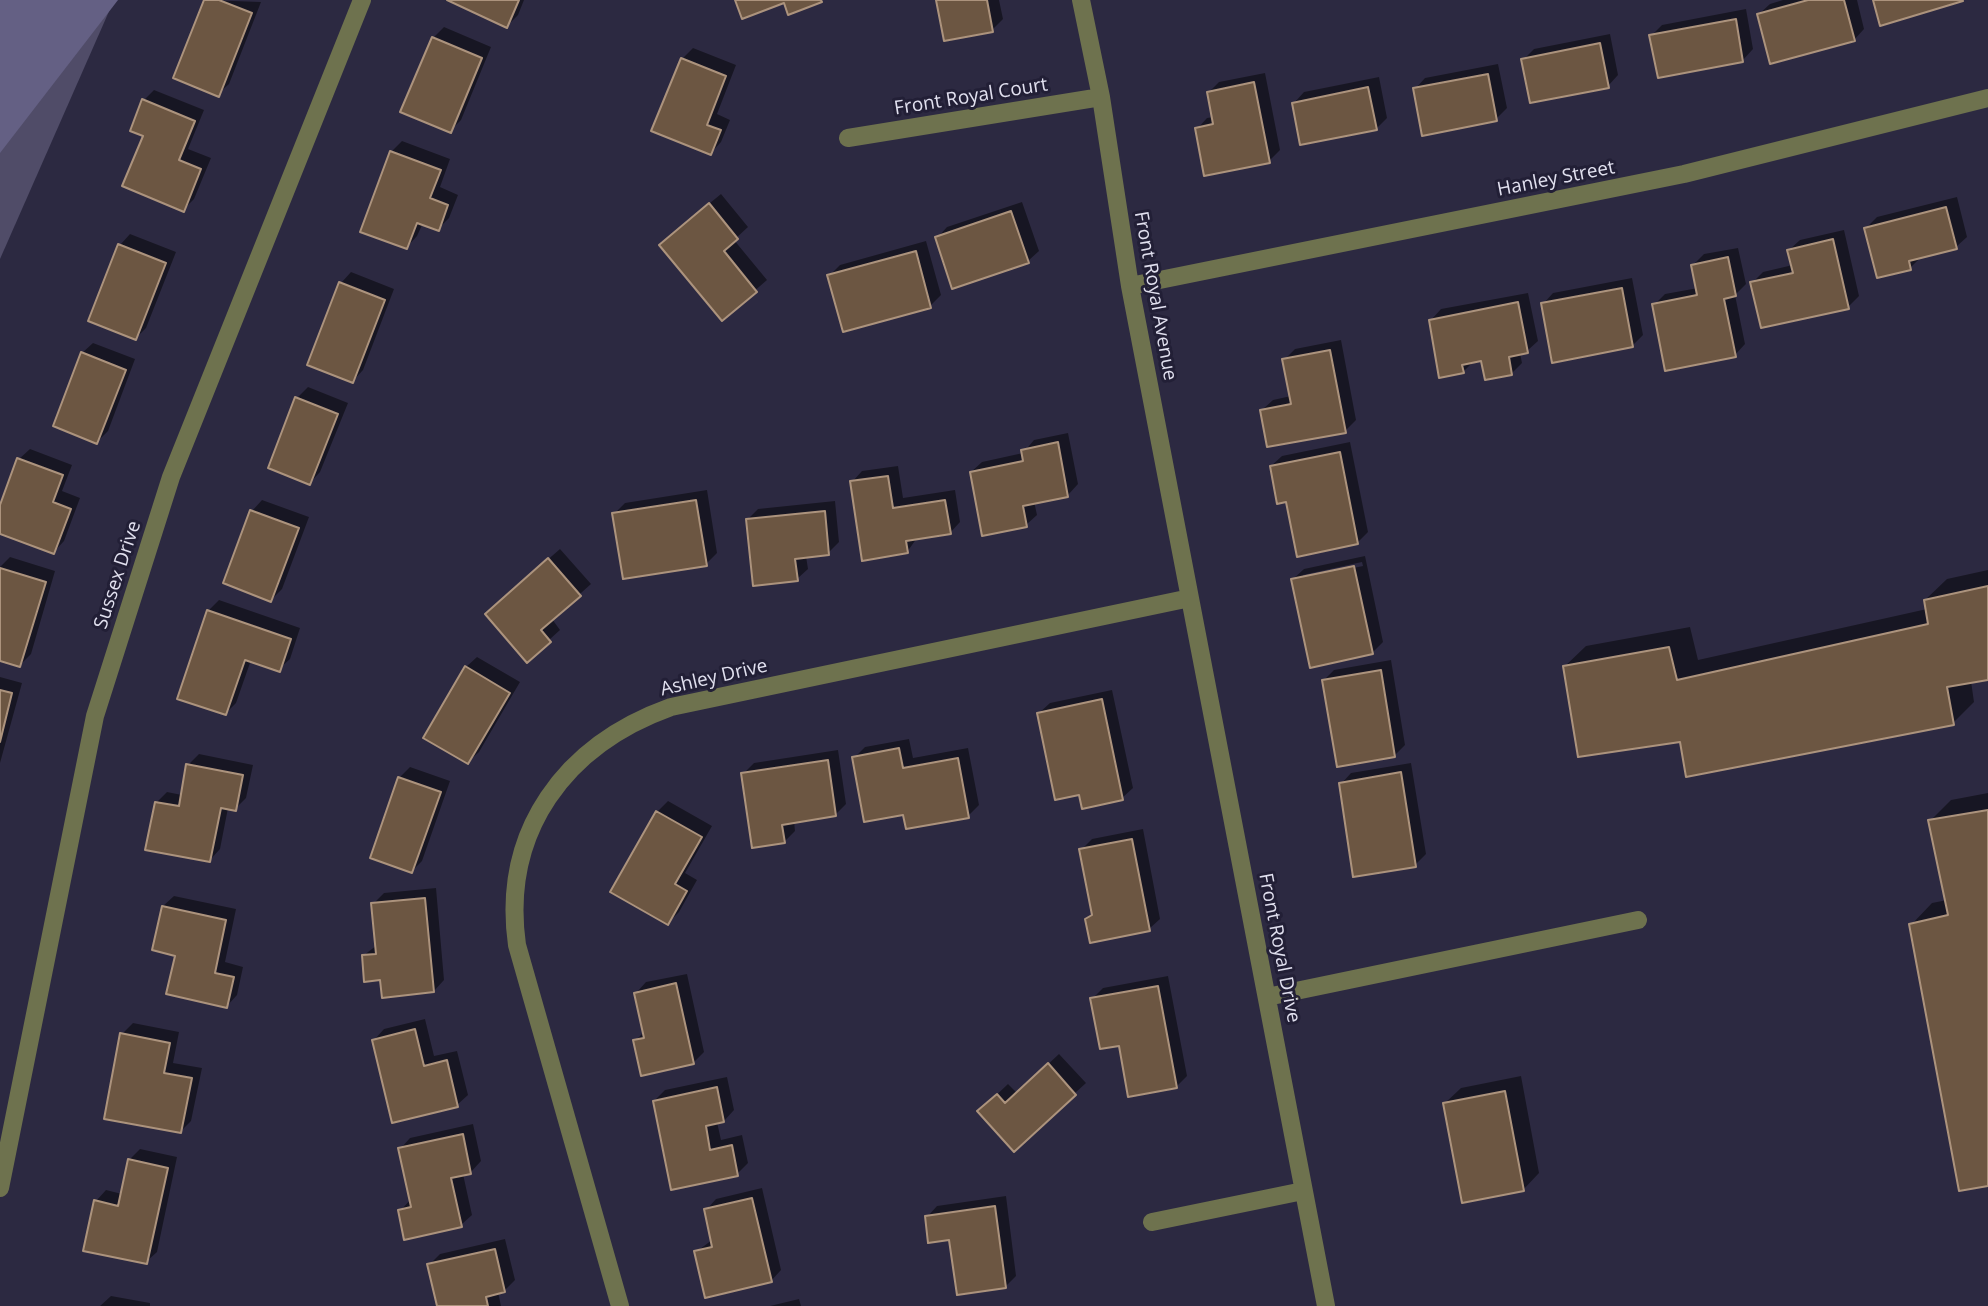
<!DOCTYPE html>
<style>
body{margin:0}
canvas{display:block;background:#2c2941}
</style>
<canvas width="1988" height="1306"></canvas>
<script>
const c = document.querySelector('canvas').getContext('2d');
c.lineJoin = 'round';
function fillPath(path, color) {
  c.fillStyle = color;
  c.fill(path, 'evenodd');
}
function stroke(path, color, width, dash) {
  c.strokeStyle = color;
  c.lineWidth = width;
  c.lineCap = dash ? 'butt' : 'round';
  c.setLineDash(dash || []);
  c.stroke(path);
}
function write(font, color, halo, rows, align = 'center') {
  c.font = font + ' "Open Sans",sans-serif';
  c.lineWidth = 6;
  c.setLineDash([]);
  c.textBaseline = 'middle';
  c.strokeStyle = halo;
  c.fillStyle = color;
  for (const [text, x, y, turn = 0] of rows) {
    c.save();
    c.translate(x, y);
    c.rotate((+turn || 0) * Math.PI / 180);
    c.textAlign = isNaN(turn) ? turn : align;
    if (halo) c.strokeText(text, 0, 0);
    c.fillText(text, 0, 0);
    c.restore();
  }
}
fillPath(new Path2D(`
 M0,0h114l-114,259z`), '#504c68');
fillPath(new Path2D(`
 M0,0h118l-118,153z`), '#646084');
fillPath(new Path2D(`
 M206,0l55,2 -32,82 -11,10z
 M524,0l-6,15 -11,11 -58,-25z
 M938,0h61l4,19 -11,11z
 M1783,0h74l7,29 -10,11 -95,-26 11,-10z
 M1746,9l7,40 -10,11 -92,-24 11,-11z
 M444,27l47,20 -30,73 -11,11 -17,-93z
 M1610,34l8,41 -10,11 -85,-26 11,-11z
 M693,48l43,17 -19,49 13,6 -9,22 -10,11 -29,-94z
 M1498,64l9,44 -11,11 -81,-30 10,-11z
 M1265,73l15,77 -11,11 -72,-32 10,-11 6,-1 -4,-25 10,-10z
 M1379,77l8,41 -11,11 -82,-26 10,-11z
 M154,90l50,20 -16,39 23,9 -17,41 -11,11 -38,-75 -1,-35z
 M402,141l48,18 -10,28 18,8 -9,23 -11,11 -15,-6 -6,13 -10,11 -16,-95z
 M721,194l27,33 -14,13 33,40 -45,39 -50,-85z
 M1957,197l10,40 -11,10 -35,10 -11,11 -44,-40 11,-11z
 M1022,202l17,49 -11,10 -91,-23 10,-11z
 M1844,230l15,66 -11,11 -96,-24 11,-11 30,-7 -4,-15 11,-10z
 M130,234l46,18 -30,76 -10,10 -46,-18 30,-75z
 M926,241l15,54 -11,11 -101,-30 11,-11z
 M1738,248l8,36 -11,11 10,49 -10,11 -81,-50 11,-11 33,-6 -5,-23 11,-11z
 M351,272l43,17 -31,81 -10,11 -12,-98z
 M1632,278l11,57 -11,11 -89,-42 10,-11z
 M1528,293l10,48 -11,10 -7,2 2,10 -11,11 -29,-15 -8,2 -11,11 -32,-52 10,-11z
 M1341,340l15,80 -11,11 -83,-21 11,-10 18,-4 -7,-36 11,-11z
 M93,343l42,16 -27,72 -11,11 -15,-89z
 M308,387l40,16 -28,69 -10,11 -13,-85z
 M1068,433l10,51 -10,11 -34,6 3,14 -11,10 -55,-53 11,-10 41,-9 11,-13z
 M1350,442l18,90 -11,11 -70,-43 -16,-34 11,-10z
 M30,449l42,16 -10,26 18,7 -16,43 -10,11 -54,-20v-22l19,-51z
 M898,466l5,32 52,-8 5,32 -10,11 -33,5 -10,14 -55,-70 10,-11z
 M707,490l10,63 -11,11 -92,-50 11,-11z
 M262,500l47,17 -27,72 -11,11 -19,-89z
 M835,501l4,41 -11,11 -22,3 2,13 -11,10 -49,-60 10,-10z
 M560,549l31,35 -39,35 8,11 -33,30 -29,-57z
 M1365,556l18,86 -11,11 -79,-74 11,-10zM1362,562l1,4 -60,12v-3z
 M10,557l45,14 -24,83 -11,11 -20,-6v-92z
 M1988,570v108l-17,3 3,21 -21,21 -272,17 -117,-73 22,-21 104,-19 8,33 229,-51 -2,-9 22,-21z
 M219,600l81,28 -10,31 -11,10 -28,-9 -15,43 -10,10 -18,-102z
 M477,657l43,25 -41,70 -11,10 -2,-95z
 M1391,660l14,85 -11,11 -70,-76 10,-10z
 M0,677l22,6 -22,80z
 M1112,690l21,98 -11,10 -41,-5 -42,-80 11,-10z
 M909,739l4,19 55,-10 11,57 -11,11 -63,-3 -51,-55 11,-11z
 M838,750l8,54 -11,11 -41,6 1,10 -11,11 -41,-68 11,-11z
 M199,754l54,11 -7,33 -11,11 -7,-1 -8,41 -10,11 -54,-57 11,-11 15,3 6,-30z
 M1411,763l15,91 -11,11 -74,-81 10,-11z
 M410,767l40,14 -28,80 -10,10 -13,-93z
 M1988,793v391l-77,-259 21,-22 15,-3 -17,-79 21,-21z
 M668,801l44,25 -27,47 12,7 -18,32 -11,11 -11,-111z
 M1143,829l17,90 -11,10 -62,-9 7,-7 -13,-63 11,-11z
 M436,888l8,92 -10,11 -52,-13 -19,-22 14,-11 -4,-41 11,-11z
 M174,896l62,13 -11,53 18,5 -6,28 -10,11 -50,-52 -14,-48z
 M687,974l17,78 -11,11 -58,-22 9,-9 -8,-39 10,-11z
 M1168,976l19,100 -11,11 -56,-43 -28,-45 11,-11z
 M425,1019l9,37 23,-5 11,44 -11,10 -83,-65 10,-11z
 M133,1023l46,9 -6,31 29,5 -11,53 -11,11 -58,-98z
 M1059,1054l27,29 -72,66 -24,-48 18,-17 9,9z
 M1521,1076l18,97 -16,17 -79,-86 17,-16z
 M727,1077l7,33 -10,11 -7,1 4,18 21,-5 6,28 -11,11 -64,14 -19,-87 11,-11z
 M473,1124l8,37 -10,11 -8,2 9,41 -11,10 -61,-14 11,-12 -11,-50 10,-11z
 M140,1149l37,8 -20,95 -11,10 -50,-61 10,-11 16,4 7,-34z
 M762,1188l19,82 -10,11 -75,-29 16,-12 -6,-30 10,-11z
 M1006,1196l10,80 -10,10 -79,-69 10,-11z
 M505,1239l10,41 -11,11 -6,1 3,14h-62l-10,-41 11,-11z
 M111,1296l39,7v3h-50z
 M799,1299l2,7h-31z`), '#0007');
const building = new Path2D(`
 M204,0h15l33,13 -33,84 -46,-19z
 M447,0h72l-12,28z
 M735,0h86l1,2 -34,13 -4,-12 -42,16z
 M936,0h51l6,32 -49,9z
 M1808,0h36l11,41 -85,23 -13,-50z
 M1873,0h89l1,1 -83,25z
 M1736,19l7,43 -85,16 -9,-43z
 M432,37l50,21 -31,75 -51,-21z
 M1600,43l9,45 -79,15 -9,-44z
 M681,58l45,18 -19,49 14,5 -10,25 -60,-24z
 M1488,74l9,47 -75,15 -9,-48z
 M1254,82l16,81 -66,13 -9,-48 18,-4 -6,-32z
 M1368,87l9,43 -77,15 -8,-42z
 M142,99l53,22 -16,39 22,9 -17,43 -62,-26 21,-50 -13,-5z
 M390,151l51,19 -11,28 18,7 -9,26 -22,-8 -10,26 -47,-17z
 M709,203l29,36 -14,12 33,41 -35,29 -63,-76z
 M1946,207l11,42 -48,12 2,9 -34,8 -13,-50z
 M1011,211l18,52 -77,26 -17,-52z
 M1833,239l16,70 -88,19 -11,-46 43,-9 -6,-23z
 M118,244l48,19 -30,77 -48,-19z
 M916,251l15,57 -88,24 -16,-57z
 M1728,257l8,39 -12,3 12,58 -71,14 -13,-67 45,-9 -6,-30z
 M339,282l46,18 -32,83 -46,-18z
 M1622,288l11,59 -81,16 -11,-60z
 M1518,302l10,51 -19,4 3,18 -27,5 -4,-19 -19,4 2,8 -25,5 -10,-58z
 M1330,350l16,83 -79,14 -7,-37 31,-6 -9,-45z
 M81,352l45,18 -29,74 -44,-18z
 M295,397l43,17 -28,71 -42,-17z
 M1058,442l10,55 -45,9 4,21 -45,9 -12,-64 53,-11 -2,-11z
 M1340,452l18,92 -61,13 -11,-55 -9,2 -7,-38z
 M17,458l46,17 -10,27 18,7 -17,45 -54,-20v-29z
 M888,476l5,32 52,-8 6,34 -45,7 2,12 -46,8 -12,-80z
 M696,500l11,66 -84,13 -11,-66z
 M250,510l49,18 -28,74 -48,-19z
 M825,511l4,44 -34,4 3,22 -45,5 -7,-67z
 M548,558l33,38 -40,34 10,12 -24,21 -42,-49z
 M1354,566l19,88 -63,14 -19,-89z
 M0,568l46,14 -26,85 -20,-6z
 M1988,586v94l-41,7 7,38 -268,52 -6,-35 -102,15 -15,-91 106,-19 8,33 251,-56 -4,-24z
 M207,610l84,29 -11,33 -35,-12 -19,55 -49,-16z
 M465,666l45,27 -42,71 -45,-26z
 M1381,670l14,87 -58,10 -15,-87z
 M0,690l12,3 -12,49z
 M1102,699l21,101 -41,9 -3,-14 -24,5 -18,-87z
 M899,748l4,20 55,-10 11,60 -63,11 -3,-14 -39,7 -12,-65z
 M828,760l8,56 -54,9 3,18 -33,5 -11,-75z
 M186,764l57,11 -7,36 -15,-3 -11,54 -65,-12 10,-48 24,4z
 M1401,772l15,95 -63,10 -14,-94z
 M398,777l43,15 -29,81 -42,-15z
 M1988,810v376l-29,5 -50,-267 39,-9 -20,-95z
 M656,811l46,26 -27,47 12,7 -19,34 -58,-33z
 M1132,839l18,92 -60,12 -5,-24 7,-4 -13,-66z
 M425,898l9,94 -52,6 -2,-18 -16,2 -2,-27 14,-1 -5,-51z
 M162,906l64,14 -11,53 19,4 -7,31 -61,-14 9,-38 -23,-6z
 M676,983l18,81 -53,12 -8,-36 11,-2 -10,-45z
 M1158,986l19,102 -49,9 -9,-51 -19,3 -10,-51z
 M415,1029l9,37 23,-6 11,47 -66,16 -20,-83z
 M120,1033l50,10 -6,30 28,5 -11,55 -77,-14z
 M1048,1063l28,32 -62,57 -37,-41 20,-17 8,9z
 M717,1087l7,35 -18,4 4,24 22,-5 6,31 -67,14 -18,-89z
 M1505,1091l19,100 -62,12 -19,-100z
 M463,1134l8,40 -20,4 11,49 -58,13 -6,-30 13,-3 -13,-59z
 M128,1159l40,9 -21,96 -64,-13 11,-51 24,6z
 M752,1198l20,84 -67,16 -11,-47 18,-4 -8,-38z
 M995,1206l11,82 -49,7 -8,-55 -21,3 -3,-27z
 M495,1249l10,43 -19,5 2,9h-51l-10,-42z`);
fillPath(building, '#6c5642');
stroke(building, '#ac937d', 2);
stroke(new Path2D(`
 M1081,0l20,97 29,189 196,1020
 M848,138l253,-41
 M1130,286l554,-112 304,-76
 M1267,997l371,-77
 M0,1188l95,-472 76,-239 191,-477
 M1152,1222l151,-31
 M620,1306l-103,-361c-16,-114 48,-200 154,-238l519,-109`), '#6e724e', 18);
write('19px', '#e1e0ef', '#221f36', [
 ["Front Royal Court",971,97,-9],
 ["Hanley Street",1556,179,-11],
 ["Front Royal Avenue",1155,296,80],
 ["Sussex Drive",118,575,-72],
 ["Ashley Drive",714,678,-13],
 ["Front Royal Drive",1279,948,79]
]);
</script>
